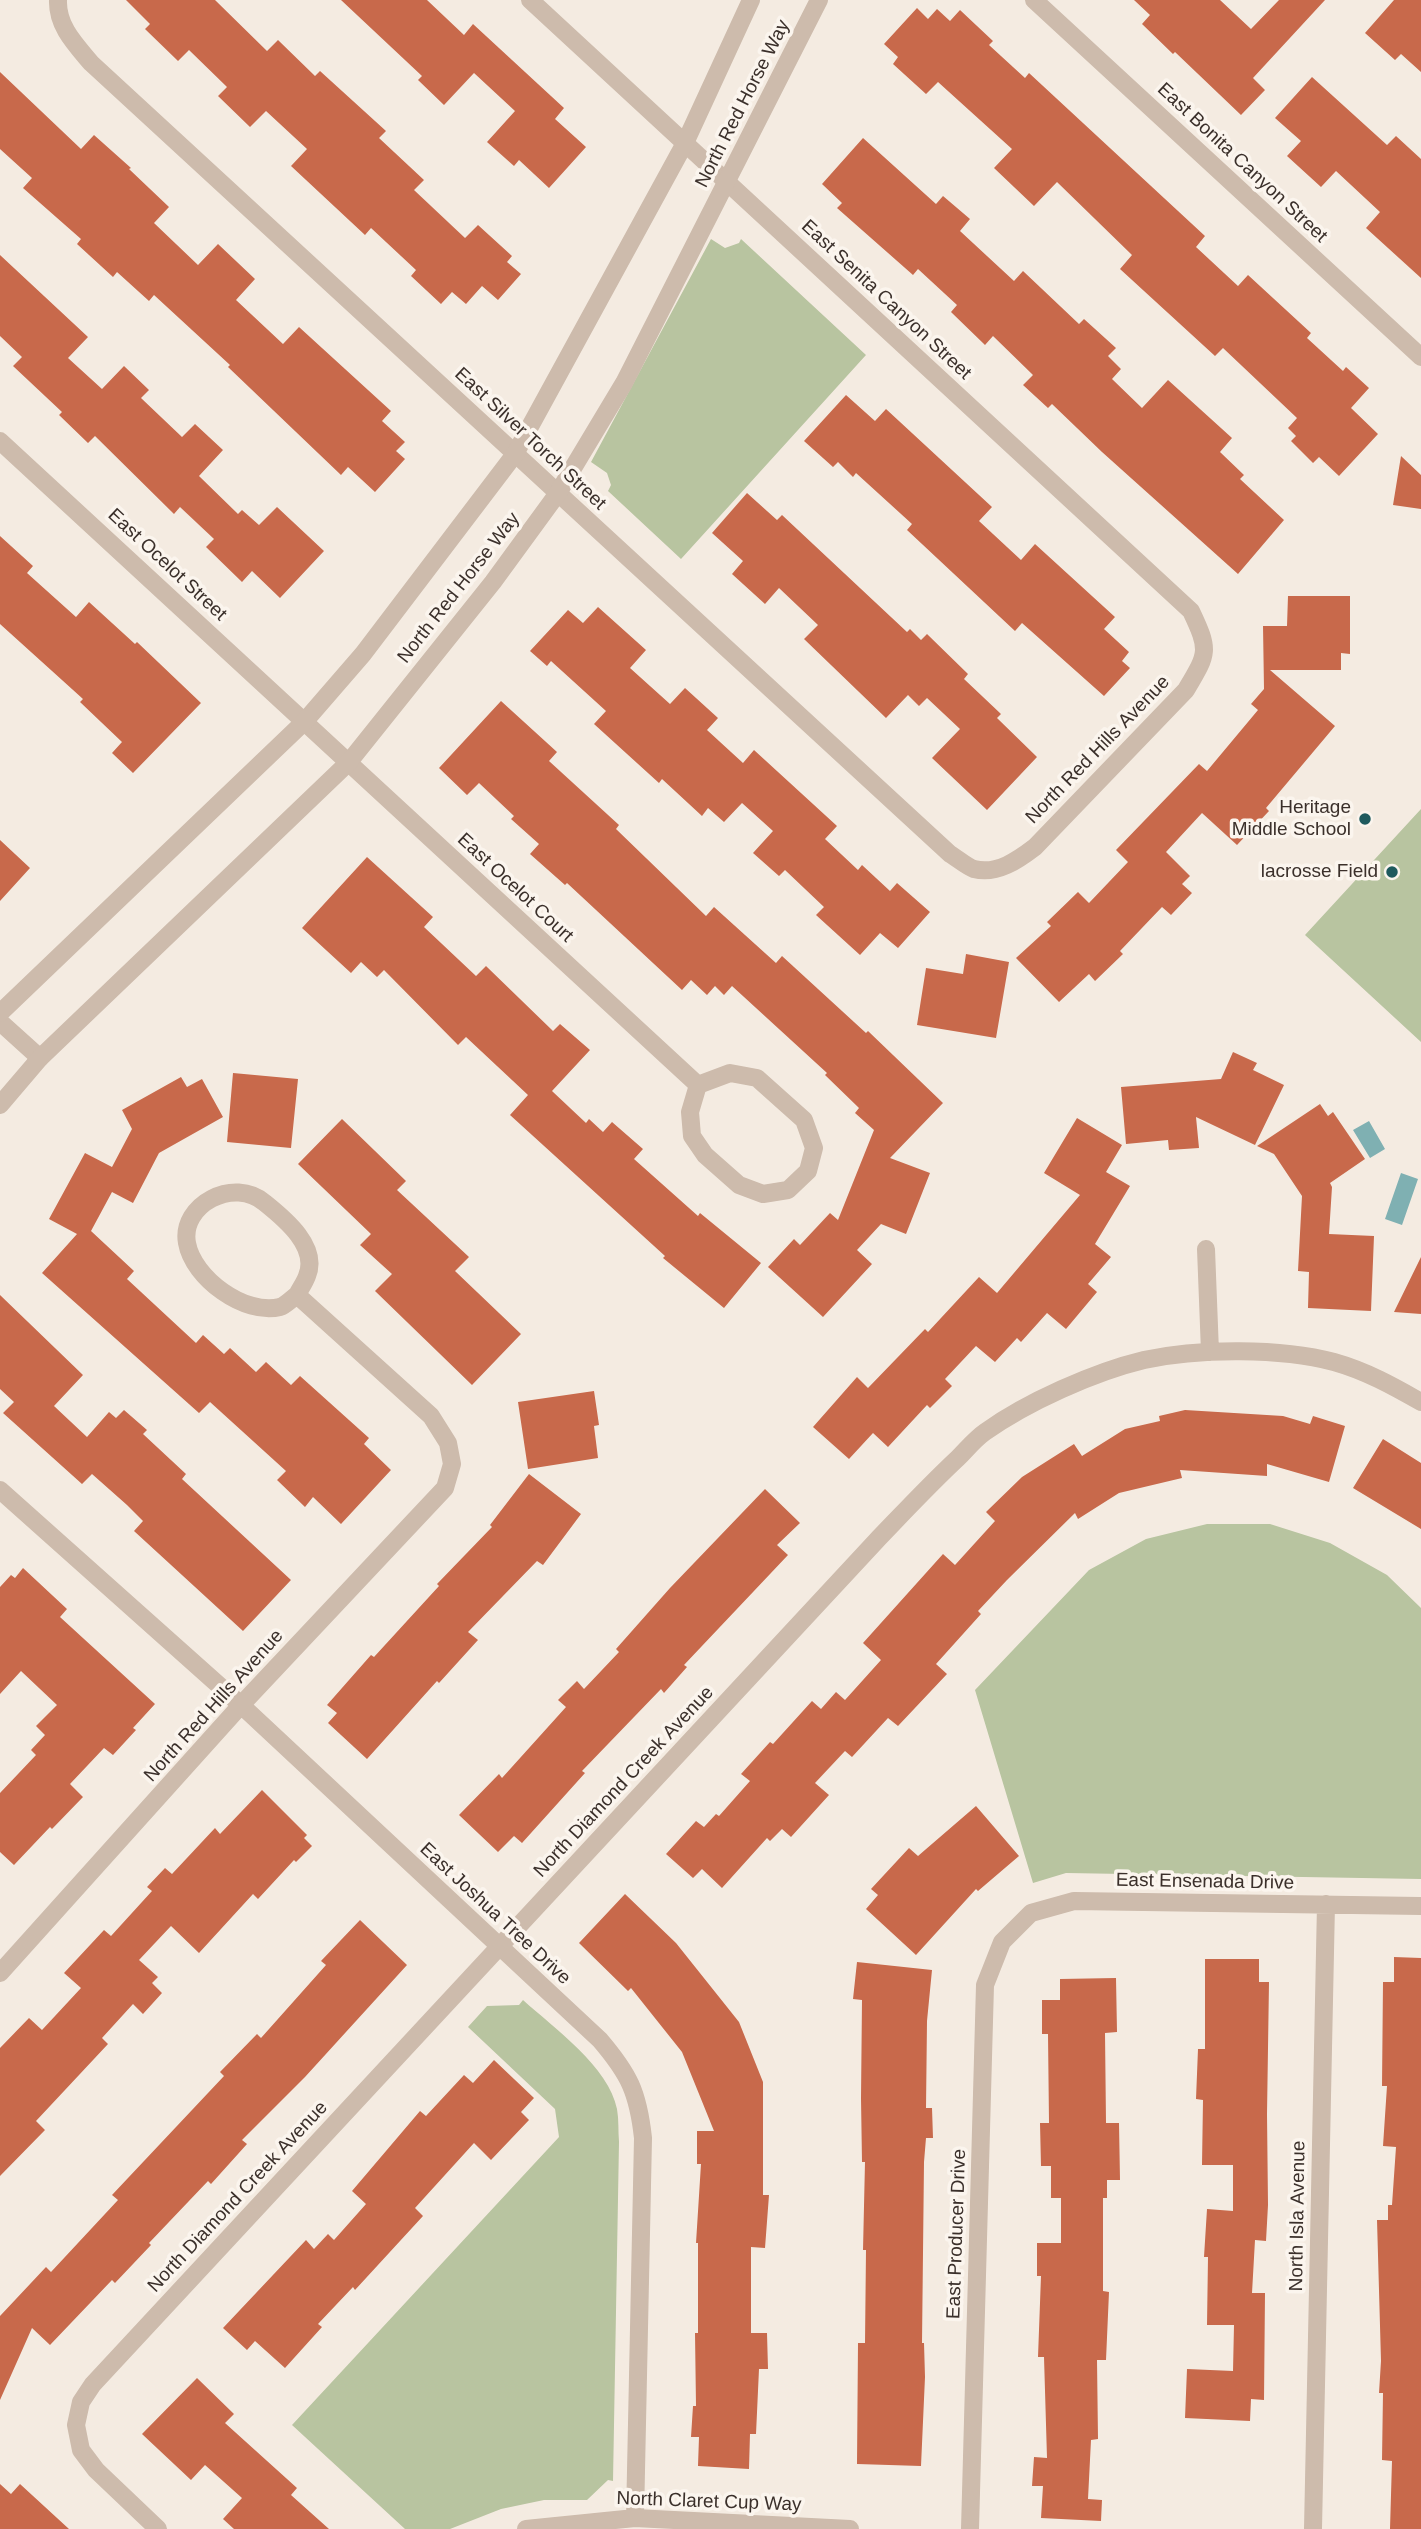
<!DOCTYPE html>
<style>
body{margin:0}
canvas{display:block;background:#f4ebe1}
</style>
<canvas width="1421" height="2529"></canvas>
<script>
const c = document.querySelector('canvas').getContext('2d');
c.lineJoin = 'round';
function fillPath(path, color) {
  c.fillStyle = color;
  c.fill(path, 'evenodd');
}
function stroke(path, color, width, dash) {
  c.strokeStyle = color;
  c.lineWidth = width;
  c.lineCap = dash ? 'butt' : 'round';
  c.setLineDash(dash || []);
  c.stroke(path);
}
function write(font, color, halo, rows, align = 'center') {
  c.font = font + ' Arial,sans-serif';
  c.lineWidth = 7;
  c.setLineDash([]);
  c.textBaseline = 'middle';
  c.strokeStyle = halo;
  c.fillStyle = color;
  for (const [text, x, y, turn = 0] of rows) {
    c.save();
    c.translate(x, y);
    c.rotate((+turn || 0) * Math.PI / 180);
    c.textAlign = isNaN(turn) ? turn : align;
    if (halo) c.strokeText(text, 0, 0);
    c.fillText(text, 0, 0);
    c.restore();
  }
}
fillPath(new Path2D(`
 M711,239l14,9 14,-5 2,-4 125,116 -185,204 -73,-68 3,-6 -4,-12 -16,-11z
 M1421,809v233l-116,-107z
 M1207,1524h63l60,19 57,32 34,33v271l-355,-6 -33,10 -58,-193 114,-120 57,-31z
 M523,2000c31,28 86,67 94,109 2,11 1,22 2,33l-6,339 -5,-1 -21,20h-43l-43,9 -51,20h-45l-113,-104 267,-288 -4,-28 -87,-82 19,-21 32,-1z`), '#b8c4a0');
fillPath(new Path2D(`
 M1369,1121l16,28 -15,9 -17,-28z
 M1401,1173l17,6 -16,46 -17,-6z`), '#7fb0b2');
fillPath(new Path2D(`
 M126,0h89l52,51 11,-11 37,36 5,-5 66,60 -7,7 45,42 -10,10 51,48 13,-13 34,31 -5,6 14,12 -23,26 -16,-14 -16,18 -14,-12 -11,12 -30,-28 5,-6 -45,-42 -6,7 -74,-69 16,-17 -41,-38 -16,16 -32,-31 9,-9 -38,-37 -11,11 -33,-32 5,-5z
 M341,0h86l37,35 9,-11 91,84 -9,11 31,28 -37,41 -30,-28 -5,6 -27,-24 28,-31 -41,-38 -30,32 -26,-25 4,-4z
 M1134,0h86l31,29 28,-29h46l-72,78 12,12 -24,25 -66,-63 -2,2 -31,-30 8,-9z
 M1394,0h27v72l-20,-18 -6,6 -30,-27z
 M917,8l11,11 9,-10 13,12 10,-11 33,31 -4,4 36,33 4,-5 176,163 -9,11 42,39 10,-11 63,58 -4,5 36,33 3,-4 23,21 -18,20 27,26 -39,42 -20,-19 -6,6 -22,-22 5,-5 -8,-8 9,-10 -74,-70 -8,8 -95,-87 12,-14 -75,-73 -23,24 -40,-38 18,-19 -74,-67 -12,12 -33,-30 5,-7 -14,-13z
 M0,72l81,77 13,-14 37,33 -2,1 40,38 -15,16 44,42 20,-21 37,35 -19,21 47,44 16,-17 92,84 -9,10 23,21 -9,9 9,8 -30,33 -27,-25 -7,8 -113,-108 2,-2 -76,-70 -5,6 -32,-29 -4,5 -36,-33 4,-5 -58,-51 9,-10 -32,-29z
 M1312,77l75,68 9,-9 25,23v119l-55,-50 14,-16 -44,-41 -15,16 -34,-31 14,-15 -26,-23z
 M863,138l73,66 7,-8 27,23 -10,12 54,50 9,-10 56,53 5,-5 32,29 -8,8 13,13 -9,10 30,29 26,-28 64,58 -12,14 24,23 -4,4 44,41 -46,54 -136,-122 -50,-48 -4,4 -25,-23 10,-10 -40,-39 -8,9 -34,-33 6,-7 -39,-36 -5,6 -76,-67 5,-5 -20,-19z
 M0,255l88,82 -20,21 34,31 22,-23 25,24 -8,8 41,39 13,-13 28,26 -24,26 39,38 4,-4 17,15 18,-18 47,44 -44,47 -28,-27 -10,11 -36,-35 8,-8 -34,-32 -6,7 -79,-78 -7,7 -29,-28 3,-3 -49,-46 9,-9 -22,-21z
 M846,395l29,26 11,-12 106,98 -13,14 42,39 14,-16 80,73 -11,12 25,23 -7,9 8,7 -26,28 -82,-73 -7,8 -108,-101 5,-6 -56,-51 -3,4 -15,-15 -5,5 -29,-26z
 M1401,456l20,19v34l-28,-4z
 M747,493l30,27 5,-5 125,117 3,-3 11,11 6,-6 41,40 -4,5 37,35 -4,4 40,39 -50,53 -55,-52 28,-29 -33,-31 -8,8 -11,-11 -22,23 -82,-79 14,-14 -39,-37 -14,16 -33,-30 11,-13 -31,-28z
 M0,536l33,30 -6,7 49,44 13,-15 46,42 2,-2 64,61 -68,70 -21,-20 10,-11 -42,-40 3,-3 -83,-75z
 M1288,596h62v58l-9,-1v17h-71l65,56 -69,82 3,3 -32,34 -35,-32 -36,39 24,24 -8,8 10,9 -21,22 -9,-8 -42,44 3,3 -28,27 -6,-7 -30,28 -43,-44 35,-32 -4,-4 31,-30 11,11 39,-41 -12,-12 83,-86 8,7 51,-61 -7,-6 13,-15 -1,-63h24z
 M598,607l48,43 -16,18 40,36 15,-16 33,30 -11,12 36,33 11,-13 83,76 -12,13 33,31 4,-5 28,26 7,-8 33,29 -32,36 -18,-15 -20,22 -44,-40 8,-8 -39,-37 -6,6 -26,-23 20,-22 -31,-28 -18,19 -16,-14 -6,8 -40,-37 -3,4 -65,-59 12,-13 -55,-50 -4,5 -17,-15 38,-41 15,13z
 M501,701l56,51 -8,9 70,64 -3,4 90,87 8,-9 62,56 6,-7 84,77 2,-2 75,72 -53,55 40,15 -24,61 -25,-10 -24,26 15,14 -49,53 -55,-50 26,-28 6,6 30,-32 8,7 36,-90 -19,-17 4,-5 -34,-33 2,-2 -95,-87 -8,9 -9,-9 -8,9 -16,-15 -9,10 -115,-107 -2,2 -35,-31 9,-10 -28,-25 3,-3 -35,-33 -12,12 -28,-27z
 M0,840l30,28 -30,33z
 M367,857l66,60 -9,10 52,49 10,-10 67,65 7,-7 30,26 -38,41 34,32 3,-4 14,13 9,-10 31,27 -9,10 64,57 2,-3 61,50 -37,45 -61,-50 2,-2 -155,-141 18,-20 -62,-58 -8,8 -74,-75 -7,7 -16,-15 -10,11 -49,-45z
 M966,954l43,8 -13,76 -79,-13 9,-57 37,6z
 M1233,1052l24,11 -4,7 31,15 -29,60 -59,-28 3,31 -30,2 -1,-10 -42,4 -5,-57 100,-8z
 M233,1073l65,6 -7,69 -64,-6z
 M181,1077l6,10 15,-8 21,38 -64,36 -26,50 -21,-11 -21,39 43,40 -7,8 69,64 7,-8 21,19 6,-6 26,24 10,-10 25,23 9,-9 69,62 -5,6 27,26 -50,54 -28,-27 -8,10 -28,-27 9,-9 -76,-69 -11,11 -157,-140 35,-39 -28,-15 36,-66 27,14 20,-38 -10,-19z
 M1320,1104l8,12 5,-4 32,47 -35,24 2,4 -3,47 45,2 -3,75 -63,-3 1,-36 -11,-1 4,-75 -28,-42 -17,-8z
 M1077,1118l45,27 -16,27 24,14 -35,58 16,13 -23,27 9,8 -31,37 -19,-16 -26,29 -4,-4 -22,24 -19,-16 -31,33 7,7 -22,22 -3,-3 -39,42 -15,-14 -24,26 -36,-32 44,-50 11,11 57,-59 3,3 51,-55 18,16 83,-98 -36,-22z
 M342,1119l64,62 -9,9 72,67 -14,14 66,63 -49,51 -97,-94 17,-17 -32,-29 11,-11 -73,-70z
 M1421,1257v57l-27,-2z
 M0,1295l83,80 -29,31 33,31 22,-25 7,6 8,-8 23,20 -4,4 43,40 -4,5 109,101 -48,51 -109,-100 9,-10 -16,-16 -35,-31 -10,10 -79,-71 11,-11 -14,-13z
 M594,1391l5,34 -5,1 4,32 -70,11 -10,-67z
 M1185,1410l98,6 27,8 3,-8 32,10 -16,56 -62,-18v12l-87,-6 2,8 -63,15 -41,26 -3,-6 -68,67 -29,31 3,3 -45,50 11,10 -49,52 -10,-8 -36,39 -7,-6 -30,32 14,12 -38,42 -9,-8 -12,12 -3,-3 -45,50 -20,-19 -9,9 -27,-24 30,-33 8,6 12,-13 3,2 31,-35 -9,-7 29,-32 3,2 39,-43 9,8 15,-17 9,8 36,-40 -18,-17 80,-89 12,11 40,-44 -9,-9 36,-35 52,-33 8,12 43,-27 35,-8 -1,-5z
 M1383,1439l38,24v66l-68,-41z
 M529,1474l52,40 -38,51 -6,-4 -69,71 10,8 -39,43 -2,-2 -70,78 -39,-36 9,-10 -10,-8 44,-50 3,2 65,-71 -2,-2 55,-57 -2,-2z
 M765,1489l35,34 -23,22 11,10 -104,110 3,2 -23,26 -3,-4 -79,82 3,2 -63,70 -8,-7 -16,16 -39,-37 40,-41 3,4 64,-71 -8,-7 19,-19 7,8 35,-37 -3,-3 54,-61z
 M23,1568l44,41 -7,8 95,87 -22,24 3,2 -23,25 -9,-7 -34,36 13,13 -31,32 -2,-2 -36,38 -14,-13v-59l36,-38 -5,-5 14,-15 -9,-9 21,-21 -36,-34 -21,23v-107l11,-12 4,3z
 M262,1790l45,45 -3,3 8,8 -16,16 -2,-2 -36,39 -5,-5 -54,59 -28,-27 -32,34 19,17 -6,6 10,10 -19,21 -10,-10 -31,34 6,6 -72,77 9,9 -45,46v-128l29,-30 13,12 39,-42 -17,-15 40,-43 7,6 41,-45 -5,-4 18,-19 7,6 43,-46 5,6z
 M976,1806l43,50 -41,35 -2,-2 -60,66 -50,-46 12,-14 -7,-6 38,-41 9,8z
 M625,1894l51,49 63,79 24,60v113h6l-4,53 -14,-1v86h16l1,36h-9l-3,65h-6l-1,35 -51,-3 1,-29h-8l2,-31h3l-1,-73h3v-90h-2l5,-79h-4v-33h17l-32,-79 -51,-64 -3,3 -49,-48z
 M360,1920l47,45 -102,112 -63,63 5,4 -36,40 -3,-3 -59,62 2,2 -36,38 -3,-3 -62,65 -18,-17 -32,72v-84l46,-49 5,5 67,-72 -6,-5 112,-119 -4,-4 37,-38 4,4 65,-73 -5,-4z
 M1394,1957l27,1v571h-31l2,-68 -10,-1 1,-67h-4l2,-32 -4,-141h11v-15h4l4,-58 -13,-1 4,-60h-5l1,-104h11z
 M1205,1959h54v23h10l-2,132 1,91 -2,36 -11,-1 -3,53h13l-1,107 -13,-1 -1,22 -65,-3 2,-49 46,2 1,-46h-27l1,-68h-4l3,-48 26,2v-46h-31l1,-65 -7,-1 2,-50h7z
 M857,1962l75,8 -5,51 -1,87h6l1,30h-7l-2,24 -2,181h2l1,34 -4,89 -64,-2 1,-121h7l1,-93h-3l2,-88h-3l-1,-64 1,-98 -9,-1z
 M1116,1978l1,54 -12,1 1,90h13l1,57h-13v18h-4v93l6,1 -3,68h-9l1,79 -7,1 -3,59 14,1 -1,21 -60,-3 2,-32h-11l2,-29 13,1 -3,-101h-6l3,-81h-4v-33h24v-45h-10v-32h-10l-1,-43h9l-1,-89h-6v-34h18v-21z
 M494,2060l40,38 -13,14 8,8 -38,40 -17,-17 -59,65 8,8 -68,74 -2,-3 -35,37 4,3 -37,41 -30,-27 -8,9 -24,-22 83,-88 8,9 14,-15 6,6 32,-36 -14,-13 68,-80 6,5 38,-41 9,8z
 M197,2378l37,36 -9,9 72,65 -6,7 38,34h-95l-11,-10 19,-21 -37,-33 -14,15 -49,-46z
 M0,2484l11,10 9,-10 49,45h-69z`), '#c8694b');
stroke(new Path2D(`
 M58,0c-1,26 17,44 33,63l859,791c7,4 16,12 24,15 23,6 44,-9 61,-22l151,-157c22,-37 24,-39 5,-79l-661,-611
 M1034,0l387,357
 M0,441l698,644
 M0,1022l40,36
 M730,1073l27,5 47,42 10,28 -6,23 -20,19 -25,4 -24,-9 -34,-30 -13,-19 -2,-24 8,-27z
 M1206,1249l4,103
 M0,1490l241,215 359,335c29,34 38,52 43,98l-8,380
 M0,1973l241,-268 204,-217 7,-24 -4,-21 -17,-27 -134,-121c-5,3 -11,10 -17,12 -35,9 -87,-29 -93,-64 -7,-38 47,-67 78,-40 20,16 54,44 42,73 -2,6 -7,13 -10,19
 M158,2529l-62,-59 -15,-20 -5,-25 5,-23 12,-18 783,-843c27,-28 54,-57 82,-83 9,-9 17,-19 27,-26 42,-30 109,-60 159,-72 55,-12 137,-12 190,2 32,9 59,24 87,40
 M526,2529l109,-11 215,11
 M970,2529l15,-544 17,-43 29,-29 43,-12 347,5
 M1313,2529l13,-625`), '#cdbbac', 18);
stroke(new Path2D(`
 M0,1013l305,-292 58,-67 152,-200 170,-311 66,-143
 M0,1105l40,-47 309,-296 144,-180 65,-89 66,-110 195,-383`), '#cdbbac', 18);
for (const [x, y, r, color] of [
 [1365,819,7,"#1f5a5e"],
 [1392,872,7,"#1f5a5e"]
]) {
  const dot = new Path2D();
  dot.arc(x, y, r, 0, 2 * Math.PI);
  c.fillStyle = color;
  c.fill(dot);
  stroke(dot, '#fbf5ee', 2.5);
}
write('19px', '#3b302b', '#fbf5ee', [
 ["North Red Horse Way",743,104,-63],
 ["East Bonita Canyon Street",1242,163,43],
 ["East Senita Canyon Street",886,300,43],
 ["East Silver Torch Street",530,439,43],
 ["East Ocelot Street",167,565,43],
 ["North Red Horse Way",459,588,-52],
 ["North Red Hills Avenue",1098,750,-46],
 ["East Ocelot Court",515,888,43],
 ["North Red Hills Avenue",214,1706,-48],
 ["North Diamond Creek Avenue",624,1782,-47],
 ["East Ensenada Drive",1205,1882,1],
 ["East Joshua Tree Drive",495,1914,43],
 ["North Diamond Creek Avenue",238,2197,-47],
 ["North Isla Avenue",1298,2216,-89],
 ["East Producer Drive",957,2234,-88],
 ["North Claret Cup Way",709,2502,2]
]);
write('19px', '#3b302b', '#fbf5ee', [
 ["Heritage",1351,808],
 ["Middle School",1351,830],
 ["lacrosse Field",1378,872]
], 'right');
</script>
